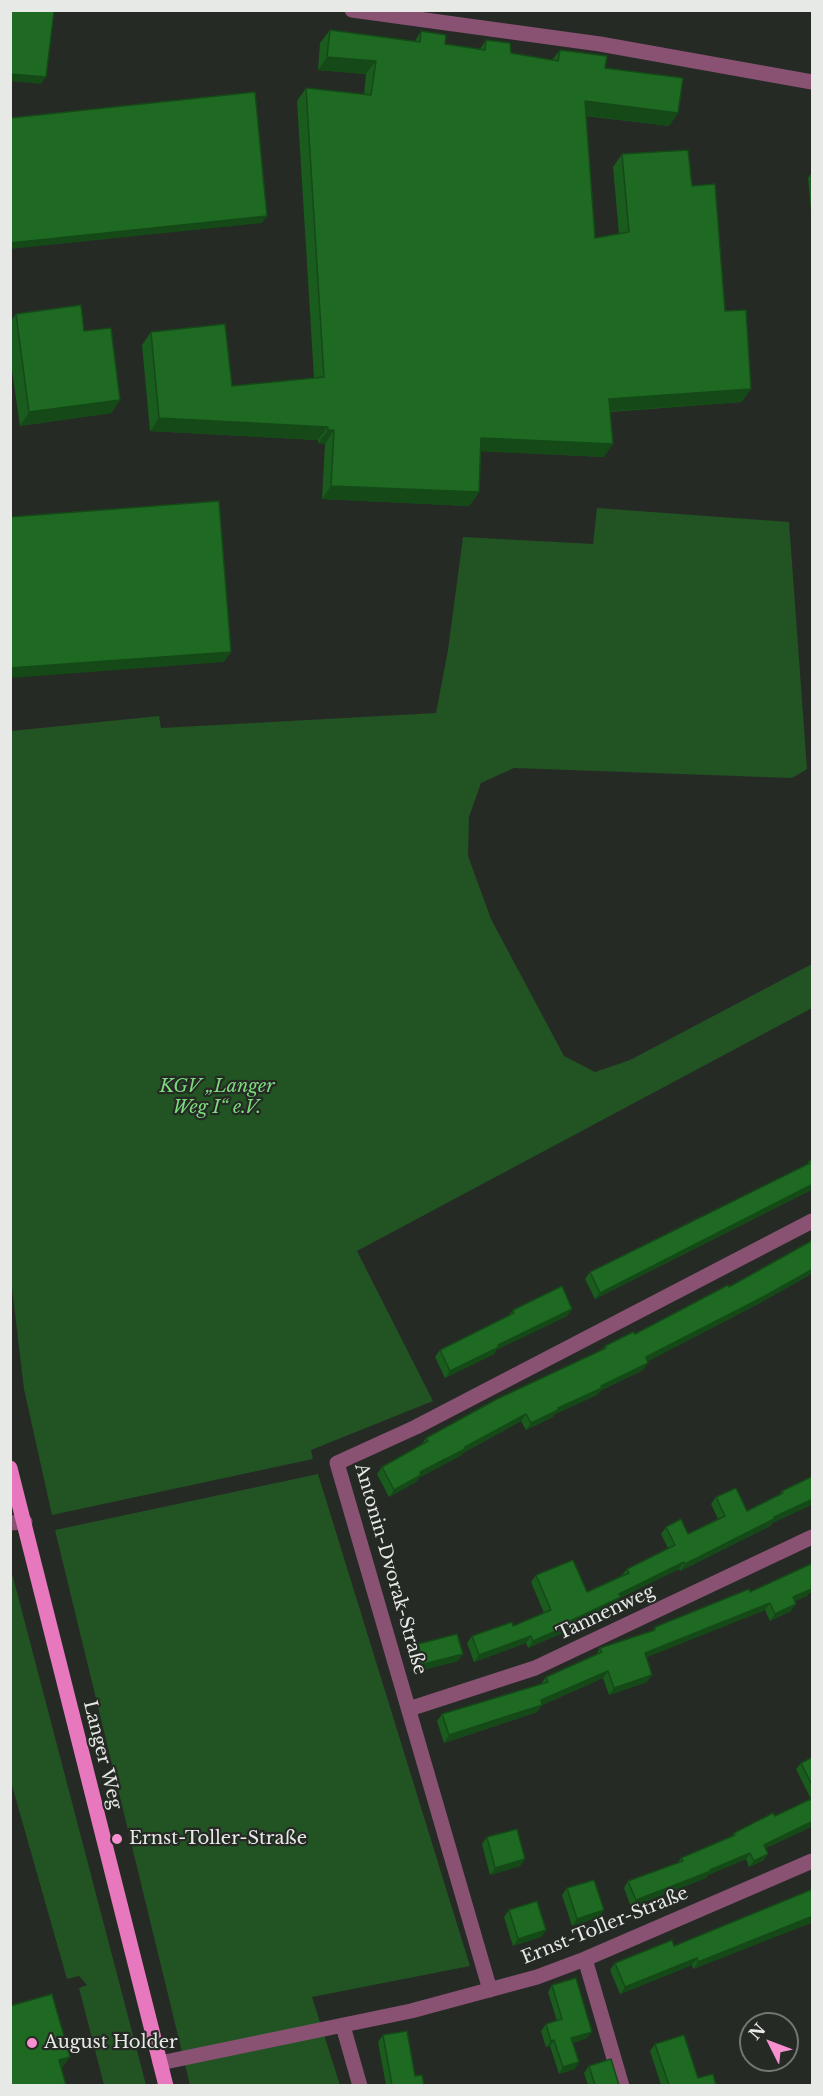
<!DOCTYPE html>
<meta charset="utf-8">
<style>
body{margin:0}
#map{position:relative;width:823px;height:2096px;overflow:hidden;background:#262a25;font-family:"Libre Baskerville",serif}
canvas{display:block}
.frame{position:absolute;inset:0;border:12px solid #e6e9e6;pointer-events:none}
.north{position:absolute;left:739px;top:2012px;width:60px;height:60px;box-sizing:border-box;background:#262a25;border:2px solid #737672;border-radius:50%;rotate:312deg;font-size:16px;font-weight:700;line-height:24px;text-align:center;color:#e6e9e6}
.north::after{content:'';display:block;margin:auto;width:21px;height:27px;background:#f790cf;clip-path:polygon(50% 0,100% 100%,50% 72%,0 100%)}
</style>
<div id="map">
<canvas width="823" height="2096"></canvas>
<div class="frame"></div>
<div class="north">N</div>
</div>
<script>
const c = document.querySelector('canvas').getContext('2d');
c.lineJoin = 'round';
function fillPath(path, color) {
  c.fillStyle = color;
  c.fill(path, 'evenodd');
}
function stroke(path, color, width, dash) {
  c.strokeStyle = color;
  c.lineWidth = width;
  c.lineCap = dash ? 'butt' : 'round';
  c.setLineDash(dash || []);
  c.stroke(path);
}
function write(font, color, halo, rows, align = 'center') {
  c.font = font + ' "Libre Baskerville",serif';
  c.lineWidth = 4.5;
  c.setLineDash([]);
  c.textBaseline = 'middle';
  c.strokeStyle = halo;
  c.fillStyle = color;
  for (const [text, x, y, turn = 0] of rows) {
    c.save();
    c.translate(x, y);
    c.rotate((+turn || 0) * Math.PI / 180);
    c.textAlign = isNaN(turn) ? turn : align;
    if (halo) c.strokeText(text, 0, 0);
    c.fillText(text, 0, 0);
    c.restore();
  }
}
fillPath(new Path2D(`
 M597,508l192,14 18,247 -15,9 -278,-10 -33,15 -12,34 -1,39 23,63 73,137 31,16 35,-12 182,-96v44l-455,243 76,150 -122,49 2,9 -261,56 -28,-126 -14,-118 1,-540 148,-15 2,12 275,-15 12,-63 15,-113 130,7z
 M318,1474l152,492 -158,31 28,88h-150l-135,-555z
 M11,1575l2,2 133,508h-42l-25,-97 8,-3 -8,-9 -12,3 -56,-197z`), '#215323');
stroke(new Path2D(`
 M352,10l248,34 212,38
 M10,1523l15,-1
 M409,1709l126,-41 277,-131
 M585,1959l37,127
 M490,1990l-153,-527 79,-36 396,-206
 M343,2026l17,60
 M160,2063l251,-52 126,-34 48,-18 227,-98`), '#895273', 15);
stroke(new Path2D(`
 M10,1468l156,618`), '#e878be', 15);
fillPath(new Path2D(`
 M330,30l85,11 6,-10 24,13 35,5 6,-9 25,13 41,7 8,-10 45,18 73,45 -9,13 -83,-10 9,122 24,-4 -6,-67 9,-13 70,32 33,125 17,91 -132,10 -6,45 -123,-6 -2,41 -10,14 -147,-7 3,-55 -7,-1v-3l-168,-9 -8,-86 9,-13 81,54 82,-8 -17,-277 9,-13 58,7 2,-21 -48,-4 2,-27z
 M813,171v63l-5,-56z
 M16,314l68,17 36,69 -9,13 -91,13 -10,-70v-34z
 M813,1159v30l-218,110 -10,-20 5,-7 216,-107 3,-4z
 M813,1240v33l-55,31 -110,57v2l-5,7 -43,21 -3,4 -42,19 -2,3 -27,13 -5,-9 -58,32 -3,3 -40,21 -4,5 -27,15 -12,-23 5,-7 40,-23 4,-6 175,-88 4,-4 30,-12 94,-47z
 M572,1309l-5,7 -71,34 -2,4 -49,24 -10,-21 5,-7 69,-35 4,-5z
 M813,1476v28l-41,19 -2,3 -90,45 -1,-2 -59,29 -4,6 -46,22 -3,5 -39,17 -2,-5 -52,19 -7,-19 5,-7 41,-10 31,-13 -13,-31 5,-7 51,17 35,-17 5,-6 41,-21 -7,-14 5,-7 22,7 30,-15 -7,-15 5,-7 31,14 31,-15 4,-5z
 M813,1563v28l-4,2 -2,3 -12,5 -4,10 -21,10 -5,-11 -119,47 1,25 -38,13 -6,-17 -61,27 -5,7 -93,31 -7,-22 5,-7 99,-30 5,-7 50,-22 4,-7 52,-17 3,-4 95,-35z
 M418,1644l40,17 -39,10 -6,-20z
 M813,1757v69l-47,22 -2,12 -15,7 -3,-8 -38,16 -2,3 -75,29 -7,-19 4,-7 50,-18 3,-5 50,-21 3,-4 41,-17 36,-17 -15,-30 5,-6z
 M487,1837l38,22 -5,7 -30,9 -8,-31z
 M567,1888l37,22 -5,7 -27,9 -10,-31z
 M813,1889v33l-120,47 -1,-4 -72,29 -10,-24 5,-7 59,-17z
 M509,1910l37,20 -5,7 -28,9 -9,-29z
 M552,1985l35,53 -14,5 2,26 -16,5 -9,-28 -4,1 -5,-16 5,-7 11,-3 -9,-29z
 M383,2035l32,41 9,9h-38l-8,-43z
 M655,2044l43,34 18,7h-55l-11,-34z
 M589,2066l30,19h-31l-4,-12z`), '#1a5b1e');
fillPath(new Path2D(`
 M327,57l49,4 -10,13 -48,-4z
 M10,74l36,3 -5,7 -31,-3z
 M585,101l93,12 -9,13 -94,-12z
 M267,216l-5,7 -252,26v-6z
 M751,389l-9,13 -143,10 10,-13z
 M120,400l-9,13 -91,13 9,-14z
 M159,418l169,9 -10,13 -168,-9z
 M328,430h6l-9,14 -7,-1z
 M481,438l132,6 -9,13 -132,-6z
 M331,486l148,6 -10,14 -147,-7z
 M231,652l-7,10 -214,16v-10z
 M813,1184v5l-218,110 5,-6z
 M813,1269v4l-55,31 -117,61 5,-8z
 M572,1309l-5,7 -71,34 -2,4 -49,24 5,-7 48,-26z
 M648,1363l-5,7 -43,21 -3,4 -42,19 -2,3 -27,13 5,-7 27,-15z
 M526,1414l-5,7 -58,32 -3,3 -40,21 -4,5 -27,15 5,-7 26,-18z
 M813,1499v5l-41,19 -2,3 -90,45 5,-7 89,-47z
 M684,1562l-5,7 -59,29 -4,6 -46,22 -3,5 -39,17 5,-7 86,-47z
 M813,1586v5l-4,2 -2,3 -19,8 5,-7z
 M770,1603l-5,7 -125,50 5,-7z
 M796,1604l-5,7 -21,10 5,-7z
 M531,1636l-5,7 -52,19 5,-7z
 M463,1654l-5,7 -39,10 5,-7z
 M608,1671l-5,7 -62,27h1l-5,7 -93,31 5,-8 92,-35z
 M652,1675l-5,7 -38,13 5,-7z
 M813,1821v5l-54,25 5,-6z
 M750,1853l-4,6 -38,16 -2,3 -75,29 5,-7z
 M768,1854l-4,6 -15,7 5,-6z
 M525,1859l-5,7 -30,9 5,-7z
 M604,1910l-5,7 -27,9 5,-7z
 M813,1916v6l-120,47 5,-7z
 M546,1930l-5,7 -28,9 5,-7z
 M697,1958l-5,7 -72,29 5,-7z
 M592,2032l-5,6 -20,7 4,-7z
 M554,2040l-4,6 -4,1 5,-6z
 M70,2057l-9,13 -2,-10z
 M579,2062l-4,7 -16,5 4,-7z`), '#154a18');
const building = new Path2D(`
 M10,10l44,1 -8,66 -36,-3z
 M330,30l90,12 1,-11 25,4 -1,9 40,6 1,-10 24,3 1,10 47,8 2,-11 47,6 -2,12 78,10 -5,35 -93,-12 10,137 34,-6 -7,-78 66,-4 4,36 23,-2 10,127 21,-1 5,79 -142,10 4,45 -132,-6 -2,54 -148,-6 3,-56h-6v-3l-169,-9 -8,-86 74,-8 7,62 92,-9 -18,-289 65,7 5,-34 -49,-4z
 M255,92l12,124 -257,27v-125z
 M81,305l3,26 27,-3 9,72 -91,12 -13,-98z
 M219,501l12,151 -221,16v-151z
 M813,1159v25l-213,109 -10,-21 220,-109 -1,-2z
 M813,1240v29l-50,28 -117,60 2,6 -47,23 1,2 -44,20v2l-27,13 -5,-9 -61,33v2l-45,23 1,3 -27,15 -12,-23 46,-26 -2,-3 71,-39 109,-51 -1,-2 28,-14 2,2 93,-49 1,2z
 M562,1286l10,23 -74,36 1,2 -49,24 -10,-21 74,-37 -1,-3z
 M813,1476v23l-39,18v2l-89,45 -1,-2 -65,32 2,3 -51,24 2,3 -39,17 -2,-5 -52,19 -7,-19 40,-14 1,4 38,-16 -15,-35 37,-15 14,32 42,-19 -2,-4 48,-24 -9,-18 15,-8 7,15 37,-18 -9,-19 20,-9 11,23 36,-18 -1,-2z
 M813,1563v23l-2,1 1,2 -19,8 3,7 -21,10 -5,-11 -125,50 7,22 -38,13 -6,-17 -67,29 1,5 -93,30 -7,-21 106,-32 -2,-5 56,-25 -2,-4 55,-18v-3l94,-38 1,3z
 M457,1634l6,20 -39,10 -6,-20z
 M813,1757v30l-12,-24z
 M813,1798v23l-49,24 4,9 -14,7 -4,-8 -40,17 1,1 -75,29 -8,-19 55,-20 -2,-3 54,-23 -1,-2 39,-20 2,3z
 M517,1829l8,30 -30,9 -8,-31z
 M594,1880l10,30 -27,9 -10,-31z
 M813,1889v27l-115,46 -1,-4 -72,29 -10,-24 57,-23 2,6z
 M537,1901l9,29 -28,9 -9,-29z
 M576,1978l16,54 -21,6 8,24 -16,5 -9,-27 -3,1 -5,-17 16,-5 -10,-34z
 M52,1994l18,63 -11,3 7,25h-56v-79z
 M407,2031l8,45 7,-1 2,10h-32l-9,-50z
 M684,2035l14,43 15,-4 3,11h-47l-14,-41z
 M611,2059l8,26h-24l-6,-19z`);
fillPath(building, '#1e6a23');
stroke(building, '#154a18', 1.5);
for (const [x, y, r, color] of [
 [117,1839,6,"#f790cf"],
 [32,2043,6,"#f790cf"]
]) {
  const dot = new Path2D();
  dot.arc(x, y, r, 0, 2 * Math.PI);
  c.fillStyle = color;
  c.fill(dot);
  stroke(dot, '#262a25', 2);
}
write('italic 18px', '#7bdb7d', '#262a25', [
 ["KGV „Langer",217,1087],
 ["Weg I“ e.V.",217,1108]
]);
write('18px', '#e6e9e6', '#262a25', [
 ["Antonin-Dvorak-Straße",390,1569,74],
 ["Tannenweg",606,1613,-25],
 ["Langer Weg",102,1755,76],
 ["Ernst-Toller-Straße",605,1926,-22]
]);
write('18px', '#e6e9e6', '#262a25', [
 ["Ernst-Toller-Straße",129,1839],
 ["August Holder",44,2043]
], 'left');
</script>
